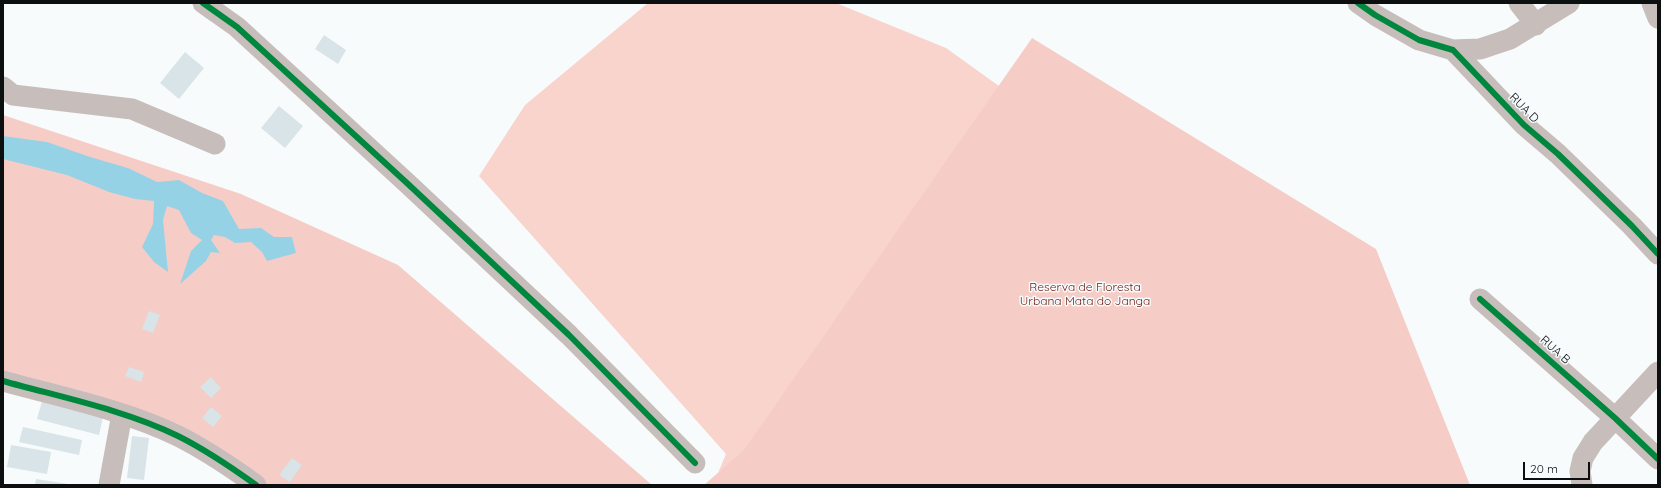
<!DOCTYPE html>
<style>
body{margin:0}
#map{position:relative;width:1661px;height:488px;overflow:hidden;background:#f8fbfc;font-family:Quicksand,sans-serif}
canvas{display:block}
.frame{position:absolute;inset:0;border:4px solid #0c0f10;pointer-events:none}
.scale{position:absolute;left:1523px;top:462px;width:67px;height:18px;box-sizing:border-box;border:2px solid #0c0f10;border-top:0;padding-left:5px;font-size:12px;line-height:14px;white-space:nowrap;color:#0c0f10;-webkit-text-stroke:3px #f6fcfe;paint-order:stroke}
</style>
<div id="map">
<canvas width="1661" height="488"></canvas>
<div class="frame"></div>
<div class="scale">20 m</div>
</div>
<script>
const c = document.querySelector('canvas').getContext('2d');
c.lineJoin = 'round';
function fillPath(path, color) {
  c.fillStyle = color;
  c.fill(path, 'evenodd');
}
function stroke(path, color, width, dash) {
  c.strokeStyle = color;
  c.lineWidth = width;
  c.lineCap = dash ? 'butt' : 'round';
  c.setLineDash(dash || []);
  c.stroke(path);
}
function write(font, color, halo, rows, align = 'center') {
  c.font = font + ' Quicksand,sans-serif';
  c.lineWidth = 3;
  c.setLineDash([]);
  c.textBaseline = 'middle';
  c.strokeStyle = halo;
  c.fillStyle = color;
  for (const [text, x, y, turn = 0] of rows) {
    c.save();
    c.translate(x, y);
    c.rotate((+turn || 0) * Math.PI / 180);
    c.textAlign = isNaN(turn) ? turn : align;
    if (halo) c.strokeText(text, 0, 0);
    c.fillText(text, 0, 0);
    c.restore();
  }
}
fillPath(new Path2D(`
 M648,3h188l110,45 163,117 -134,320h-262l13,-31 -247,-278 46,-71z`), '#f9d4cd');
fillPath(new Path2D(`
 M1032,38l344,211 94,236h-766l40,-35z
 M3,115l238,79 157,71 254,220h-409l-120,-75 -120,-34z`), '#f5cdc6');
fillPath(new Path2D(`
 M3,136l44,6 43,15 38,11 29,14 22,-2 23,13 21,8 16,28 22,-1 13,9h18l4,16 -29,8 -5,-9 -11,-10 -16,1 -10,-6 -11,-2 -3,5 9,13 -9,-1 -5,9 -26,23 11,-33 11,-11 -11,-7 -12,-23 -12,-4 -4,14 5,52 -14,-10 -12,-15 11,-23 1,-23 -19,-2 -26,-7 -42,-17 -64,-16z`), '#96d2e6');
fillPath(new Path2D(`
 M324,35l22,15 -8,14 -23,-15z
 M185,52l19,16 -25,31 -19,-16z
 M279,106l24,20 -18,22 -24,-20z
 M149,311l11,4 -7,18 -11,-4z
 M129,367l15,5 -3,10 -16,-6z
 M211,377l10,11 -10,10 -11,-11z
 M42,401l61,16 -4,18 -62,-16z
 M211,407l11,9 -9,11 -11,-9z
 M23,427l59,13 -3,15 -60,-13z
 M132,436l17,2 -5,42 -17,-2z
 M11,445l40,7 -4,22 -40,-7z
 M292,458l10,7 -12,17 -11,-7z
 M36,479l32,5v1h-33z`), '#d8e4e7');
stroke(new Path2D(`
 M203,3l34,24 171,157 161,151 126,128
 M1358,3l17,12 44,25 34,10 71,75 34,29 74,72 26,28
 M1519,3l17,22
 M1652,3l6,15
 M1453,50l27,-1 30,-10 59,-36
 M3,87l10,8 119,14 83,35
 M1480,299l135,119 43,41
 M3,381c57,16 122,29 175,55 28,14 53,31 78,49
 M109,485l13,-71
 M1582,485l-2,-14 3,-13 10,-16 65,-70`), '#c7bdbb', 21);
stroke(new Path2D(`
 M203,3l34,24 171,157 161,151 126,128
 M1358,3l17,12 44,25 34,10 71,75 34,29 74,72 26,28
 M1480,299l135,119 43,41
 M3,381c57,16 122,29 175,55 28,14 53,31 78,49`), '#00873e', 6);
write('12px', '#0c0f10', '#f6fcfe', [
 ["RUA D",1524,108,45],
 ["RUA B",1555,350,42]
]);
write('12px', '#6e180b', '#f6fcfe', [
 ["Reserva de Floresta",1085,287],
 ["Urbana Mata do Janga",1085,301]
]);
</script>
